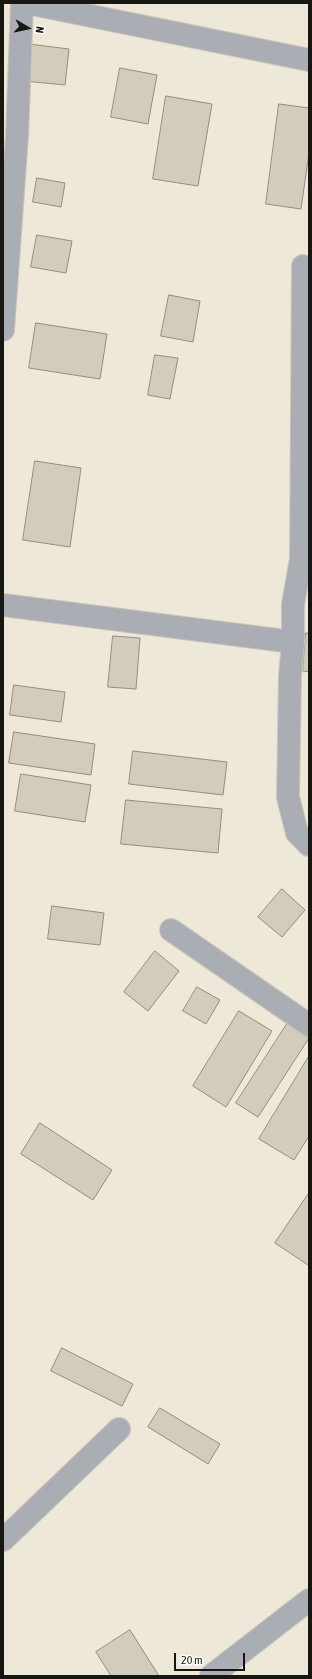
<!DOCTYPE html>
<style>
body{margin:0}
#map{position:relative;width:312px;height:1679px;overflow:hidden;background:#ede8d8;font-family:"Asap Condensed",sans-serif}
canvas{display:block}
.frame{position:absolute;inset:0;border:4px solid #181610;pointer-events:none}
.north{position:absolute;left:8px;top:8px;width:40px;height:40px;-webkit-text-stroke:3px #fff;paint-order:stroke;rotate:99deg;font-size:11px;font-weight:700;line-height:16px;text-align:center;color:#181610}
.north::after{content:'';display:block;margin:auto;width:14px;height:18px;background:#181610;clip-path:polygon(50% 0,100% 100%,50% 72%,0 100%)}
.scale{position:absolute;left:174px;top:1653px;width:71px;height:18px;box-sizing:border-box;border:2px solid #181610;border-top:0;padding-left:5px;font-size:12px;line-height:14px;white-space:nowrap;color:#181610;-webkit-text-stroke:3px #fff;paint-order:stroke}
</style>
<div id="map">
<canvas width="312" height="1679"></canvas>
<div class="frame"></div>
<div class="north">N</div>
<div class="scale">20 m</div>
</div>
<script>
const c = document.querySelector('canvas').getContext('2d');
c.lineJoin = 'round';
function fillPath(path, color) {
  c.fillStyle = color;
  c.fill(path, 'evenodd');
}
function stroke(path, color, width, dash) {
  c.strokeStyle = color;
  c.lineWidth = width;
  c.lineCap = dash ? 'butt' : 'round';
  c.setLineDash(dash || []);
  c.stroke(path);
}
const building = new Path2D(`
 M29,44l40,5 -4,36 -41,-4z
 M120,68l37,7 -9,49 -37,-7z
 M166,96l46,8 -14,82 -45,-7z
 M279,104l30,4v45l-8,56 -35,-5z
 M37,178l28,5 -4,24 -28,-5z
 M37,235l35,6 -6,32 -35,-6z
 M169,295l31,6 -7,41 -32,-6z
 M36,323l71,11 -7,45 -71,-11z
 M155,355l23,3 -8,41 -22,-4z
 M35,461l46,7 -11,79 -47,-7z
 M306,633h3v39l-6,-1z
 M113,636l27,2 -4,51 -28,-2z
 M14,685l51,7 -4,30 -51,-7z
 M14,732l81,12 -4,31 -82,-12z
 M133,751l94,11 -4,33 -94,-11z
 M21,774l70,11 -6,37 -70,-11z
 M126,800l96,9 -4,44 -97,-9z
 M282,889l23,21 -23,27 -24,-20z
 M52,906l52,7 -4,32 -52,-6z
 M155,951l24,20 -31,40 -24,-19z
 M197,987l23,13 -14,24 -23,-13z
 M239,1011l33,20 -46,76 -33,-21z
 M287,1024l22,14 -51,79 -22,-14z
 M309,1056v80l-15,24 -35,-21z
 M40,1123l72,47 -19,30 -72,-46z
 M309,1193v71l-1,1 -33,-22z
 M62,1348l71,36 -11,22 -71,-35z
 M160,1408l60,36 -12,20 -60,-37z
 M130,1630l29,46h-48l-15,-24z`);
fillPath(building, '#d1ccbc');
stroke(building, '#938d7f', 1);
const street = new Path2D(`
 M27,3l282,57
 M303,266l-2,293 -8,45v38l-3,34 -2,121 9,36 12,12
 M3,330l14,-194 5,-133
 M3,605l290,37
 M171,930l138,95
 M3,1540l116,-111
 M211,1676l98,-76`);
stroke(street, '#cbc6b8', 24);
stroke(street, '#aaaeb4', 22);
</script>
